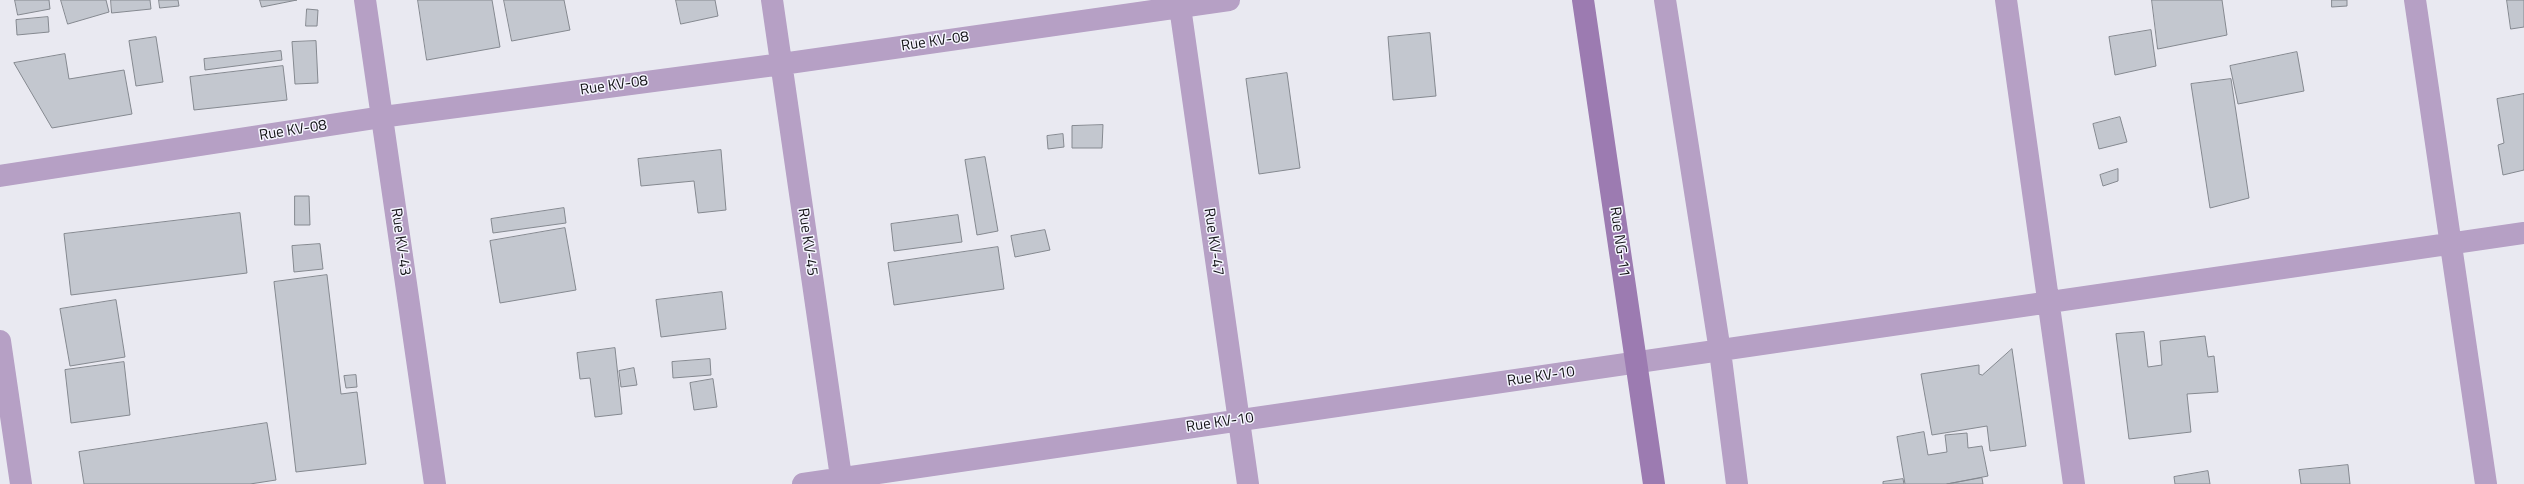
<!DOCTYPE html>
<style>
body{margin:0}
canvas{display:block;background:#e9e9f1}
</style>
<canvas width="2524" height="484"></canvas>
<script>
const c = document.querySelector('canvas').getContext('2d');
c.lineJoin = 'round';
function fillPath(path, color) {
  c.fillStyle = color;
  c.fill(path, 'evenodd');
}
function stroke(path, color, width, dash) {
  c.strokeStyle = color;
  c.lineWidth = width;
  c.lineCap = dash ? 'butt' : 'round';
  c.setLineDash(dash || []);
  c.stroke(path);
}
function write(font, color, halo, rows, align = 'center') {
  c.font = font + ' "Titillium Web",sans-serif';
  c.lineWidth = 3;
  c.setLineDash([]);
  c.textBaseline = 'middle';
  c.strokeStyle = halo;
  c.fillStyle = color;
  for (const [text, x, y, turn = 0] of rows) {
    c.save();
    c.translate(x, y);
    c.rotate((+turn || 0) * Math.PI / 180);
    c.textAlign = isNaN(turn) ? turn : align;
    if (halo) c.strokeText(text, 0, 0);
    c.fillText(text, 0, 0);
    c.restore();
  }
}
const building = new Path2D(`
 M15,0h34l1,9 -32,6z
 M61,0h45l3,12 -41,12z
 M111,0h39l1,9 -39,4z
 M159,0h19l1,6 -19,2z
 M260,0h37l-35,7z
 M418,0h74l8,47 -73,13z
 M504,0h60l6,30 -58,11z
 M676,0h39l3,16 -37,8z
 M2152,0h70l5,35 -69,14z
 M2332,0h15v6l-15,1z
 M2507,0h17v27l-13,2z
 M307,9l11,1 -1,16h-11z
 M48,17l1,15 -32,3 -1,-15z
 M2151,30l5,36 -41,9 -6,-38z
 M1430,33l6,63 -43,4 -5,-63z
 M156,37l7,45 -27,4 -7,-45z
 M316,41l2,42 -23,1 -3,-42z
 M281,51l1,9 -77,10 -1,-11z
 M2297,52l7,39 -66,13 -8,-38z
 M65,54l4,25 55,-9 8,44 -80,14 -38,-65z
 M283,66l4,34 -93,10 -4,-33z
 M1287,73l13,95 -41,6 -13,-95z
 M2231,79l18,119 -39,10 -19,-124z
 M2524,94v76l-21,5 -5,-30 6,-2 -7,-44z
 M2120,117l7,25 -28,7 -6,-25z
 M1103,125l-1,23h-30v-22z
 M1063,134l1,13 -16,2 -1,-13z
 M721,150l5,60 -28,3 -4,-32 -53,5 -3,-27z
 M985,157l13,74 -21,4 -12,-75z
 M2118,169v12l-15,5 -3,-11z
 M295,196h14l1,29h-15z
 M564,208l2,15 -73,10 -2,-14z
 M240,213l7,60 -176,22 -7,-61z
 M958,215l4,27 -68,9 -3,-27z
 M565,228l11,62 -76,13 -10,-62z
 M1045,230l5,20 -35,7 -4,-21z
 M320,244l3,25 -29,3 -2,-26z
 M998,247l6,42 -110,16 -6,-42z
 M327,275l14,119 16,-2 9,72 -70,8 -22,-190z
 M722,292l4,37 -65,8 -5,-37z
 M116,300l9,57 -55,9 -10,-57z
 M2144,332l4,35 14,-2 -2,-24 45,-5 3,21 6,-1 4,36 -31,2 4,38 -62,7 -13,-105z
 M615,348l7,66 -27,3 -5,-39 -10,1 -3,-26z
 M2012,349l14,97 -36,5 -3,-25 -55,9 -11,-61 58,-9v9l3,1z
 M710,359l1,16 -38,3 -1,-16z
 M124,362l6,53 -59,8 -6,-53z
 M634,368l3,17 -16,2 -2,-16z
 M356,375l1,12 -11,1 -2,-12z
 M713,379l4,28 -23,3 -4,-27z
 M267,423l9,57 -26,4h-166l-5,-32z
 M1924,432l4,23 19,-3 -2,-17 22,-2 1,15 14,-2 6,30 -41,8h-42l-8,-47z
 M2348,465l2,19h-49l-2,-14z
 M2208,471l2,13h-35l-1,-7z
 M1982,478l1,6h-36z
 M1903,479l1,5h-21v-2z`);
fillPath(building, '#c3c7cf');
stroke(building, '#858990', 1);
stroke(new Path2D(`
 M365,0l70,484
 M772,0l70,484
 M1179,0l69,484
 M1665,0l55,351 17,133
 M2006,0l68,484
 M2415,0l71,484
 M0,176l382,-59 400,-53 447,-64
 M0,341l21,143
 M803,484l1721,-251`), '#b6a0c5', 22);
stroke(new Path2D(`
 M1583,0l71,484`), '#9c7bb1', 22);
write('15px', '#131316', '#f6f6ff', [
 ["Rue KV-08",935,42,-8],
 ["Rue KV-08",614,86,-8],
 ["Rue KV-08",293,131,-9],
 ["Rue KV-43",400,242,82],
 ["Rue KV-45",807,242,82],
 ["Rue KV-47",1213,242,82],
 ["Rue NG-11",1619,242,82],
 ["Rue KV-10",1541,377,-8],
 ["Rue KV-10",1220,423,-8]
]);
</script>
